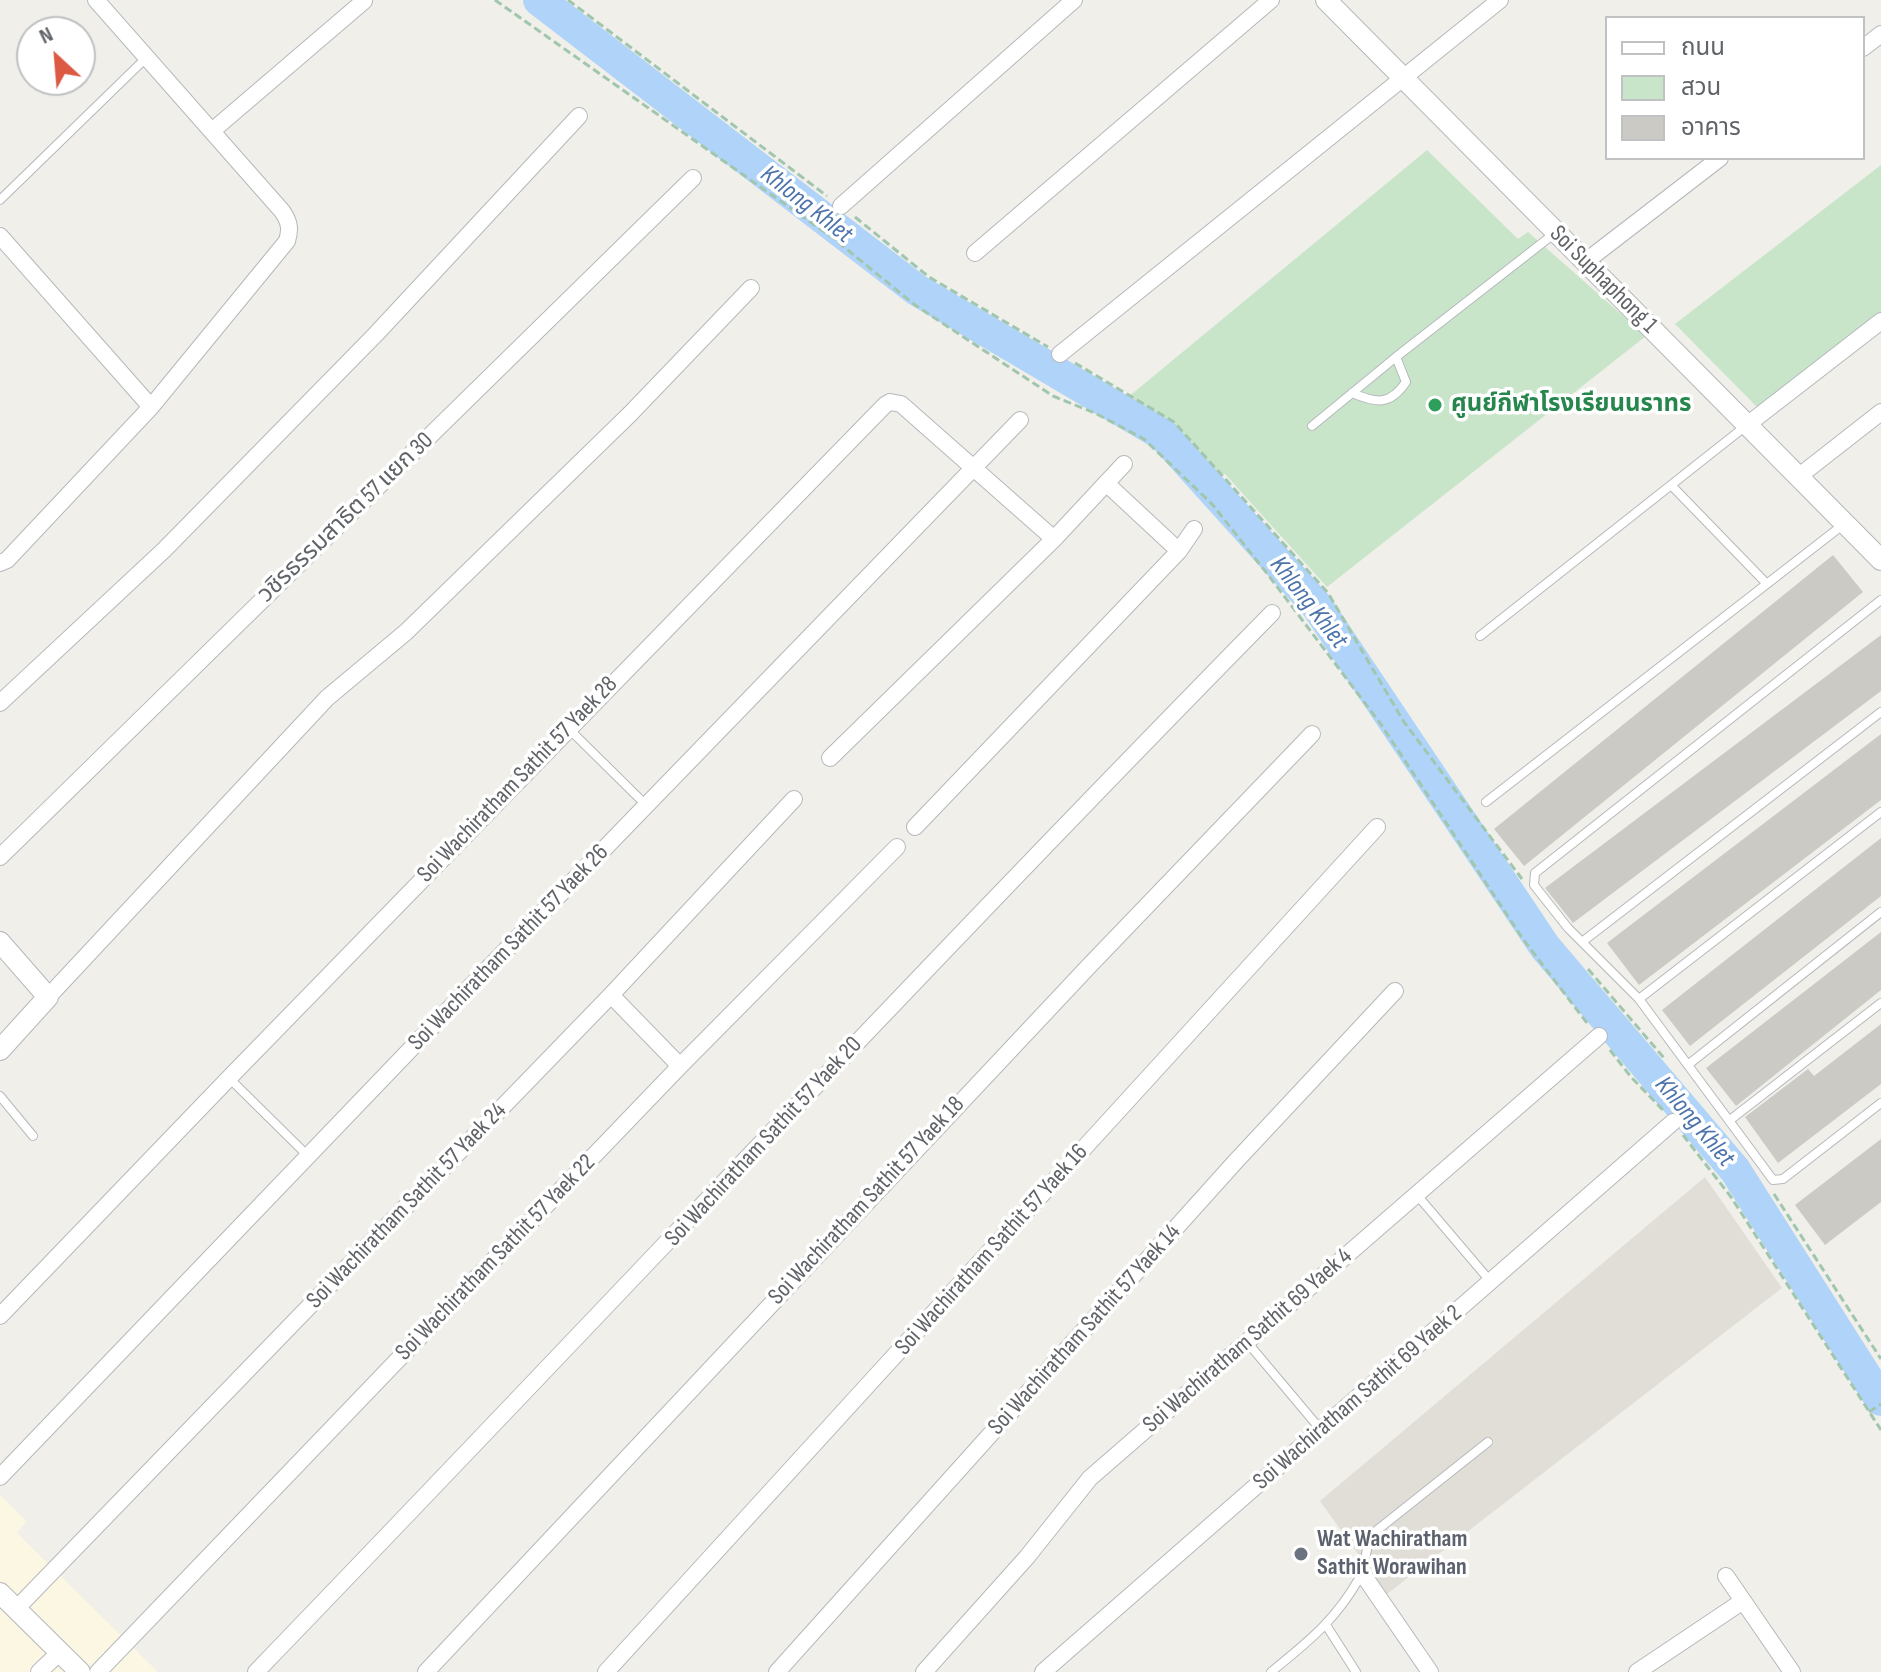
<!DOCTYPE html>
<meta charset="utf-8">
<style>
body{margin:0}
#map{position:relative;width:1881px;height:1672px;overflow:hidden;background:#f0efe9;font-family:"Sofia Sans Condensed","Noto Sans Thai",sans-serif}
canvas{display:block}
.legend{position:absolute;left:1605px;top:16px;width:260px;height:144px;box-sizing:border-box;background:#fff;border:2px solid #bfc1c2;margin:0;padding:10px 14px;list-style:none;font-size:24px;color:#606367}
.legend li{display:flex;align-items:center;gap:16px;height:40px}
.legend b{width:40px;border:2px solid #bfc1c2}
.north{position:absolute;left:16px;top:16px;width:80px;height:80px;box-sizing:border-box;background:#fff;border:2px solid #bfc1c2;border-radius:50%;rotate:334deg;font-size:22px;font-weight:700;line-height:32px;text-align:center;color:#606367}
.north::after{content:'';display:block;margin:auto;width:28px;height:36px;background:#dc5943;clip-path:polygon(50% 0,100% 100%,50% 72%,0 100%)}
</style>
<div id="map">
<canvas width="1881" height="1672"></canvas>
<ul class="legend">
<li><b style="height:10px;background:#fff"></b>ถนน</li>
<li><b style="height:22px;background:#c8e5ca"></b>สวน</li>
<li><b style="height:22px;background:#cccac5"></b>อาคาร</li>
</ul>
<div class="north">N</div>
</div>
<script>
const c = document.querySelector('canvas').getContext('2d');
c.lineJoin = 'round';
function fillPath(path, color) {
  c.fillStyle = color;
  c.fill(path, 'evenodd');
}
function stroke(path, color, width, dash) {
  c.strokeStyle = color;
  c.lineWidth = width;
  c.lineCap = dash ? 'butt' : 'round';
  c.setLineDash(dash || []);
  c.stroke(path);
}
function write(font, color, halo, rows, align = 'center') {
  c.font = font + ' "Sofia Sans Condensed","Noto Sans Thai",sans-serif';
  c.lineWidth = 7;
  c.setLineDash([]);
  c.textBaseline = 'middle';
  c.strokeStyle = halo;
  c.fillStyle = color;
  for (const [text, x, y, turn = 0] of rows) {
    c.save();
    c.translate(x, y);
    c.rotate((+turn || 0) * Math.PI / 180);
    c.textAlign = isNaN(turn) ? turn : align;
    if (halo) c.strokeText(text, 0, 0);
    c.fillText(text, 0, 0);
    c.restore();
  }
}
fillPath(new Path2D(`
 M0,1495l26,26 -9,12 141,139h-158z`), '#fcf7e2');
fillPath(new Path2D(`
 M1705,1177l77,111 -395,306 -67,-93z`), '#e0ded7');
fillPath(new Path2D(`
 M1427,150l91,89 10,-7 118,104 -319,251 -102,-113 -24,-5 -36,-40 -44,-26z
 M1881,165v147l-124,95 -82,-83z`), '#c8e5ca');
stroke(new Path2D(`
 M539,0l378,290 246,145 154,171 228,341 190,223 146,230`), '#b0d4f9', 32);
fillPath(new Path2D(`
 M1833,555l30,37 -339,274 -30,-37z
 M1881,635v56l-308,232 -28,-35z
 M1881,734v66l-242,185 -32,-42z
 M1881,838v58l-191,150 -28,-36z
 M1881,932v58l-145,116 -30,-38z
 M1881,1024v60l-103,79 -33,-46 63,-48 6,7z
 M1881,1139v63l-56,43 -30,-40z`), '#cccac5');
const service = new Path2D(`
 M0,200l146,-142
 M1352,393c24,10 38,13 54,-11l-10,-25
 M1312,426l84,-69 159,-124
 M1671,485l96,99
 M1881,600l-346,273 -1,12 34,43 71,71 134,181 10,-1 98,-76
 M1480,636l267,-211
 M569,729l78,77
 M1486,802l358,-278
 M1582,942l299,-230
 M1639,999l242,-187
 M1689,1064l192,-152
 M229,1078l79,78
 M0,1096l33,40
 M1730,1120l151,-117
 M1417,1195l74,87
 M1247,1342l74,88
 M1326,1625l30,47
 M1271,1672c38,-31 64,-51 89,-95 8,-15 2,-27 16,-46l112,-89`);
const minor = new Path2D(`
 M1863,48l18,-14
 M212,131l152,-130
 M841,206l233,-206
 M0,236l151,171
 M975,253l296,-253
 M1585,262l135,-104
 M1060,354l440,-354
 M1747,425l134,-104
 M1798,477l83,-65
 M1107,484l72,67
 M0,563l7,-3 144,-153 136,-166c4,-13 2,-20 -5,-30l-186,-211
 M0,703l164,-153 212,-216 203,-218
 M830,758l224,-219 70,-75
 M915,827l264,-276 15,-22
 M0,857l693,-679
 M611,995l69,71
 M48,997l279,-299 79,-66 224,-218 121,-126
 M0,1316l229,-238 656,-673 5,-3 11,2 153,135
 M0,1477l475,-495 545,-562
 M1362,1573l68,99
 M1726,1576l66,96
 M16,1609l595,-614 183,-196
 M39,1672l21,-20
 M98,1672l582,-606 217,-219
 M256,1672c340,-352 673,-710 1016,-1059
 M426,1672l663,-706 223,-232
 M606,1672l771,-845
 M777,1672l459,-511 159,-170
 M924,1672l103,-115 63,-79 509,-442
 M1043,1672l630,-550
 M1637,1672l106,-71`);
const tertiary = new Path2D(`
 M1326,0l555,560
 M0,942l48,55 -48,53
 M0,1593l80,79`);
stroke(service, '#b5b8bc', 10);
stroke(minor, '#b5b8bc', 18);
stroke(tertiary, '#b5b8bc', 22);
stroke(new Path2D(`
 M495,0l338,238 82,67 138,91 42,17 49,26 68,65 57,72 111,147 143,216 64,84
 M568,0l259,196
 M855,217l74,60 119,70
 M1075,363l99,59 154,171 76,129 118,157
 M1588,969l76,89
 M1610,1050l21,27 32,33
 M1683,1135l48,62 150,233
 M1774,1194l107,165
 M1869,1412l12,-8`), '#a1c6ae', 3, [8, 4]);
stroke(service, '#fff', 8);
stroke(minor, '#fff', 16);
stroke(tertiary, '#fff', 20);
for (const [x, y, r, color] of [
 [1435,405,8,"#2e9e5b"],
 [1301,1554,8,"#6b7280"]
]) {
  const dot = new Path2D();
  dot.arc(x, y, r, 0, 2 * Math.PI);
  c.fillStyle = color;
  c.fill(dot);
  stroke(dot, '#fff', 3);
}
write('24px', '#606367', '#fff', [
 ["Soi Suphaphong 1",1603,280,45],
 ["วชิรธรรมสาธิต 57 แยก 30",346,518,-44],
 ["Soi Wachiratham Sathit 57 Yaek 28",518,780,-46],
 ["Soi Wachiratham Sathit 57 Yaek 26",509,948,-46],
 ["Soi Wachiratham Sathit 57 Yaek 20",764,1142,-47],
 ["Soi Wachiratham Sathit 57 Yaek 18",867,1201,-47],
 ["Soi Wachiratham Sathit 57 Yaek 24",407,1206,-46],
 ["Soi Wachiratham Sathit 57 Yaek 16",992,1250,-48],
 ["Soi Wachiratham Sathit 57 Yaek 22",496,1258,-46],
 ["Soi Wachiratham Sathit 57 Yaek 14",1085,1330,-48],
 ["Soi Wachiratham Sathit 69 Yaek 4",1248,1341,-41],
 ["Soi Wachiratham Sathit 69 Yaek 2",1358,1398,-41]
]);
write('bold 24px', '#27864d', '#fff', [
 ["ศูนย์กีฬาโรงเรียนนราทร",1451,405]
], 'left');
write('bold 24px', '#5b616d', '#fff', [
 ["Wat Wachiratham",1317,1540],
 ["Sathit Worawihan",1317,1568]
], 'left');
write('italic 26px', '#4c74ab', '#fff', [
 ["Khlong Khlet",806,205,38],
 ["Khlong Khlet",1308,603,52],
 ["Khlong Khlet",1694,1122,50]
]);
</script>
